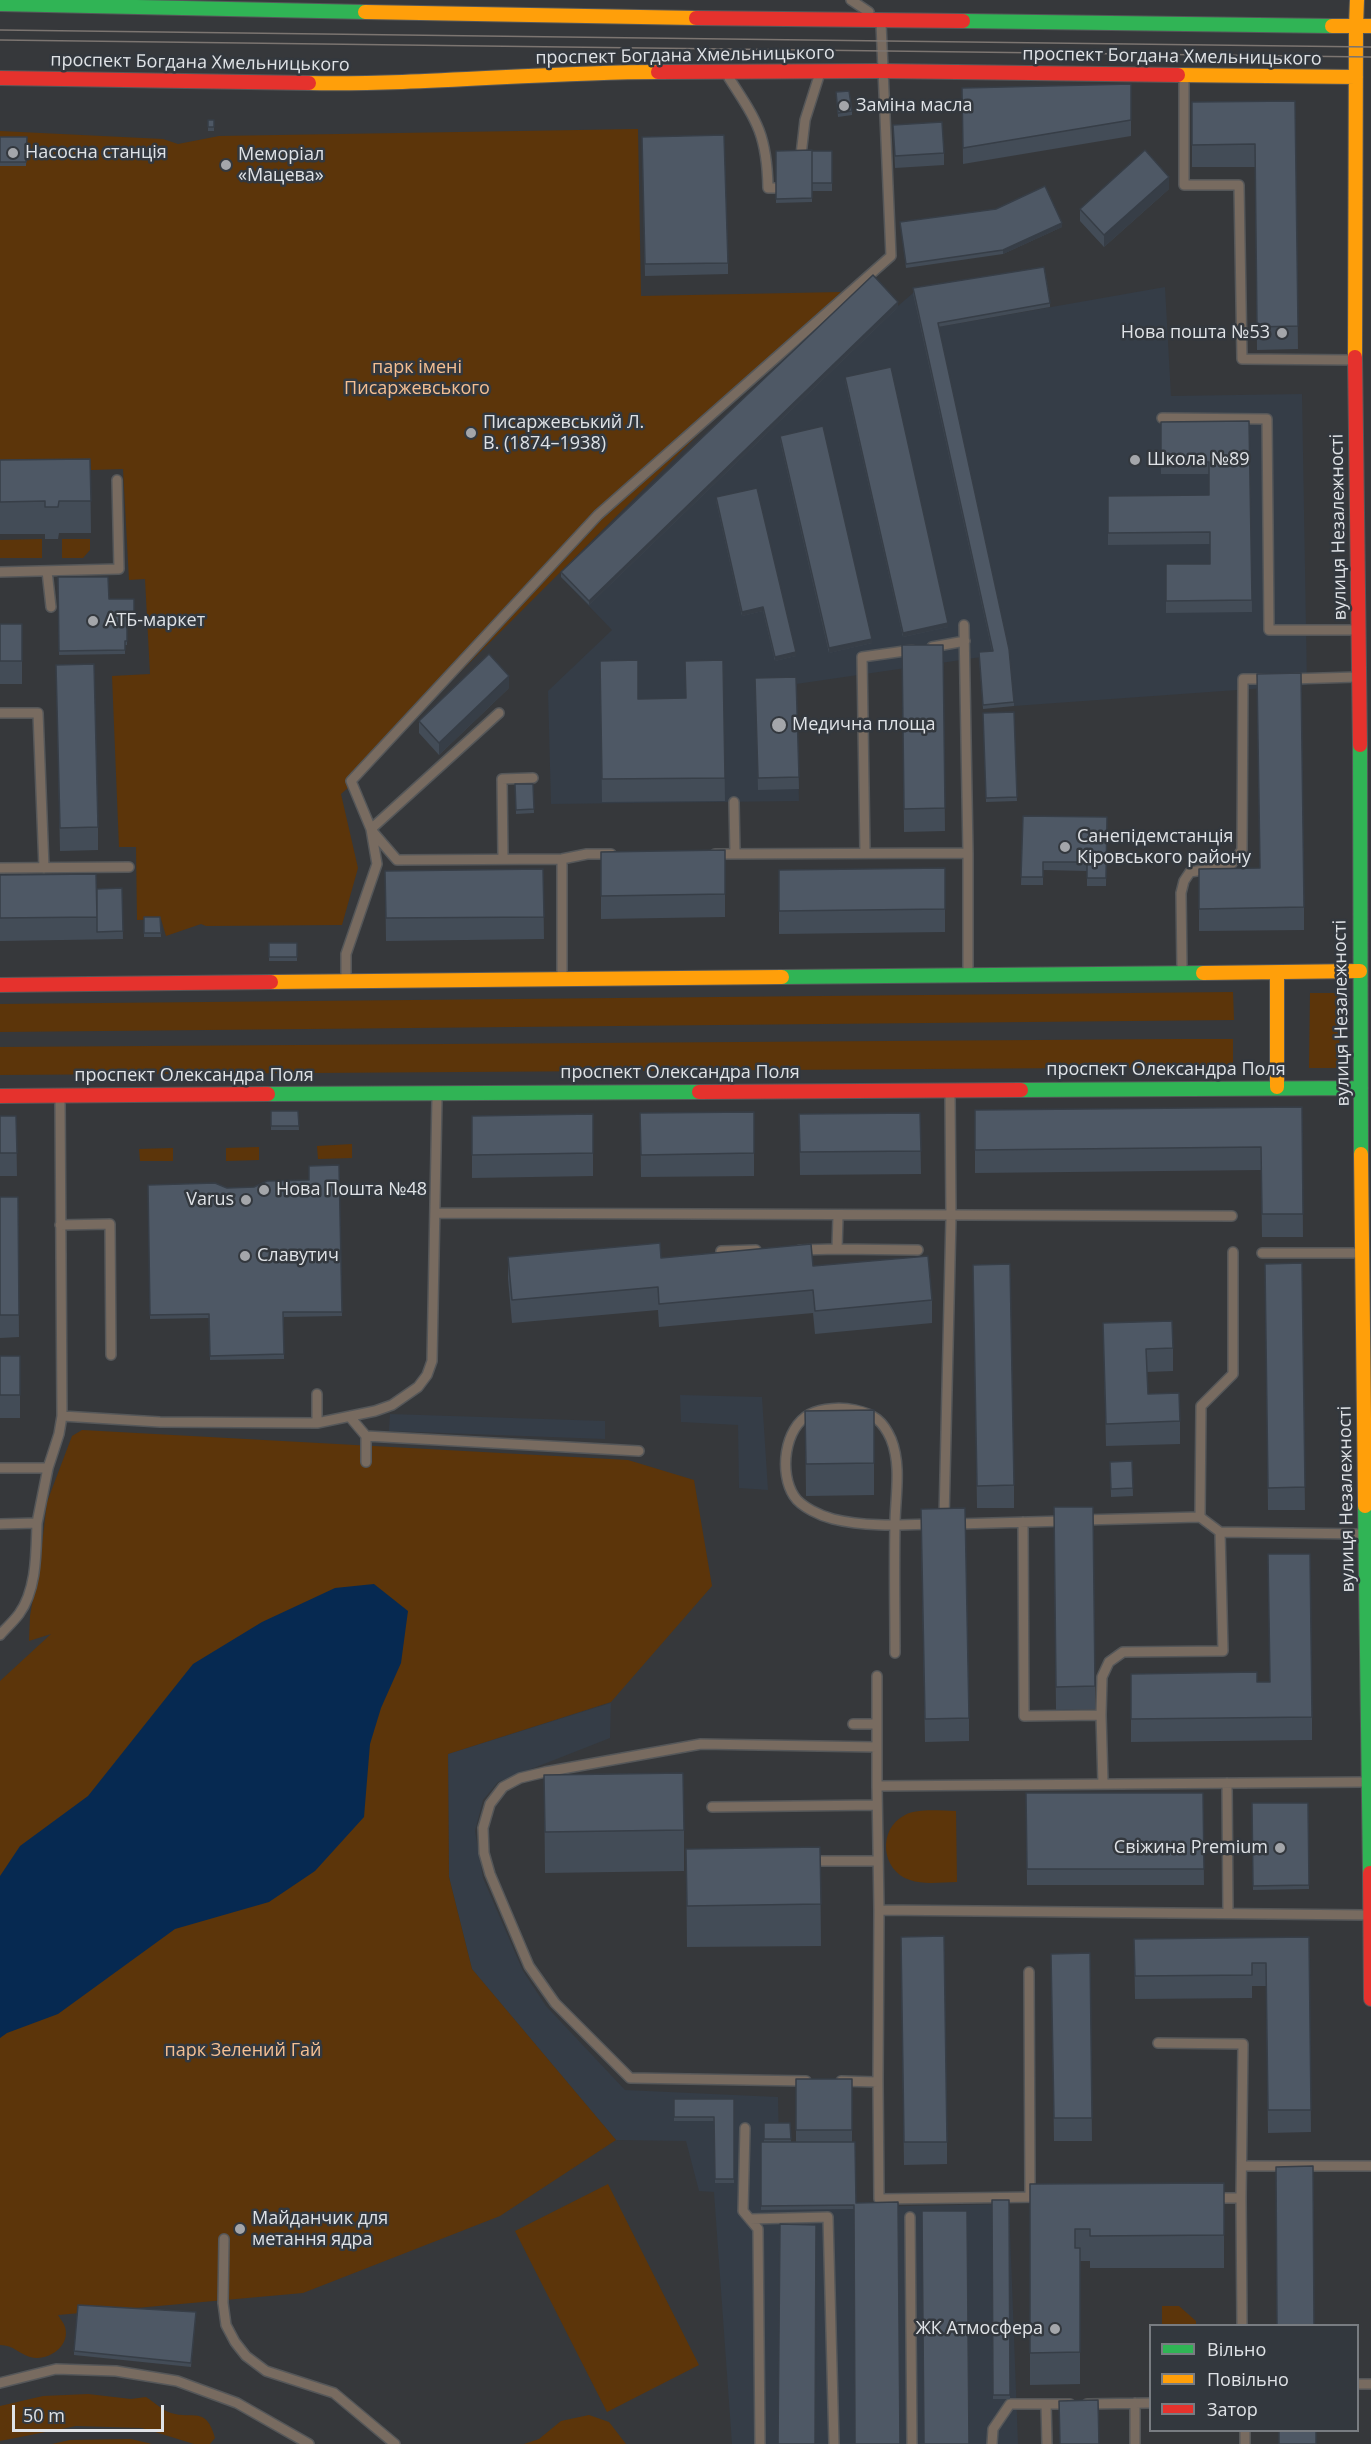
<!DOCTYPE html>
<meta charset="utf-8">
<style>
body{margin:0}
#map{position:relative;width:1371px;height:2444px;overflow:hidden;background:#36383b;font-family:"Open Sans",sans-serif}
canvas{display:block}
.legend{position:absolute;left:1149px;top:2324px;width:210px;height:108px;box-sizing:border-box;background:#33383e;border:2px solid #787c81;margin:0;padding:8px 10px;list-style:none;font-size:18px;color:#dfe2e6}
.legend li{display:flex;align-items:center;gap:12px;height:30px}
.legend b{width:30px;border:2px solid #787c81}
.scale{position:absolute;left:12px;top:2405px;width:152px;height:27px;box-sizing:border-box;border:3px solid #dfe2e6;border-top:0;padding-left:8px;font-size:18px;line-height:21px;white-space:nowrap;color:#dfe2e6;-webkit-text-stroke:4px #33383e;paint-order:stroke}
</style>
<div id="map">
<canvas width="1371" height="2444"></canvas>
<ul class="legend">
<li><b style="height:8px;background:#30b455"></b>Вільно</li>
<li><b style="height:8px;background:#ff9f0a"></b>Повільно</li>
<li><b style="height:8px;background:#e5322d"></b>Затор</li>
</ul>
<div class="scale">50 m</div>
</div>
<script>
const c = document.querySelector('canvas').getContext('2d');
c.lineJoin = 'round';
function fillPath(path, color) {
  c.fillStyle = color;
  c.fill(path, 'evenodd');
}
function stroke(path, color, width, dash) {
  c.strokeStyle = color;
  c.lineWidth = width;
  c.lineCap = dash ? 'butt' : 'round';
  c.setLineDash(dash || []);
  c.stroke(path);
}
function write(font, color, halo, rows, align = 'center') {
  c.font = font + ' "Open Sans",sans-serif';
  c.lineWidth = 5;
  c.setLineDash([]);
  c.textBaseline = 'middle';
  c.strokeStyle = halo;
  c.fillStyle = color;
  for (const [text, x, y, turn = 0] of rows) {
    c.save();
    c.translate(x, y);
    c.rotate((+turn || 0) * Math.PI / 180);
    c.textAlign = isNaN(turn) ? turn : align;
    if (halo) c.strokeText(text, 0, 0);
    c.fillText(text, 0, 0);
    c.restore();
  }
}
fillPath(new Path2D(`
 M873,279l25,27 15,-13 18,-2 7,36 227,-40 6,109 131,-2 5,291 -293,21 -5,-53 -247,36h34l3,112 -248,3 -3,-113 64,-61 -51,-53z
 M680,1395l82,2 6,93 -29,-2 -1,-63 -57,-3z
 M390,1414l215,7v18l-216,-8z
 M611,1703l-1,35 -112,44 -15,18 -8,31 8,47 40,93 23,35 79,84 153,7 1,49 75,61 155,-3 9,240h-286l-18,-252 -15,-1 -13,-50 -70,-1 -144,-171 -23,-92 -1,-123z`), '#353d47');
fillPath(new Path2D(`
 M638,129l3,167 200,-4 -472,471 -3,9 -25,22 17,74 -16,57 -136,1 -5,-2 -35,12 -5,-17 -24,1 -1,-73h-17l-7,-171 38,-2 -5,-95 -16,1 -6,-111 -123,4v-342l163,8 15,5 41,-8z
 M42,539v19h-42v-18z
 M62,539h28v11l-7,8h-21z
 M1233,992l1,28 -1234,12v-28z
 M1310,993h30l-1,75h-30z
 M1183,1039h50v28l-1233,8v-28z
 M352,1144v14l-34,1 -1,-13z
 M259,1147v13l-33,1v-13z
 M173,1148v13h-33l-1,-12z
 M82,1430l546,30 66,20 18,106 -101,116 -163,52 1,123 23,92 144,171 -116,76 -197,77 -245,22c2,4 6,8 7,12 6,19 -17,35 -35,30 -11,-3 -16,-12 -30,-12v-664l51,-47 -22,7 1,-25 11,-63 6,-51 25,-66z
 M956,1811l1,71c-15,0 -33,3 -47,-2 -29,-9 -33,-51 -5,-65 14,-7 35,-4 51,-4z
 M608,2184l91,181 -92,47 -92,-181z
 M1162,2306h17l17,15v4h-34z
 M88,2394l43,5 15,-2c8,5 16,13 25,16 22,7 35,-8 44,25l-5,6h-16l-52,-16 -66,-2 -76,15v-35l43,-10z
 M589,2415l20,7 17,22h-102l15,-5 22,-18z
 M131,2439l21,5h-100l18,-4z`), '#5c350a');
fillPath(new Path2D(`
 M374,1584l34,27 -7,52 -20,45 -11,36 -6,73 -49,54 -46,31 -94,27 -117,85 -51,19 -7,5v-162l20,-30 68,-50 105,-132 69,-42 73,-34z`), '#062951');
const lane = new Path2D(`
 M851,0l18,12
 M1184,77v108h55l3,174 111,1
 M729,78c28,43 38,57 39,110h8
 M801,155l4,-35 14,-44
 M1162,418l105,1 2,211h86
 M47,571l4,36
 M0,572l119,-3 -2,-89
 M964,625l4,228
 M932,647l33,-6
 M1290,679l67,-2
 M0,713h38l6,155
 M734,802l1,51
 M371,829l128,-116
 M372,831l25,29 165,-1 25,-5h24
 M865,853l-3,-196 50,-7
 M715,854l253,-1v118
 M503,858l-1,-79 31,-1
 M562,859v117
 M0,868l129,-1
 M1182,970l-1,-77 3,-12 6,-9 40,-6 12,-16 1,-171h24
 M346,979v-25l31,-90 -6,-35 -20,-48 247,-266 293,-259 -10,-233
 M435,1213l797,3
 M838,1216l-1,33 81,1
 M60,1225l50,-1 1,131
 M800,1250l37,-1
 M721,1251l35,-1
 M1262,1253h96
 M317,1394v29
 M62,1416l98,6 157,1 58,-12 17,-6 26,-18 9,-12 5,-14 5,-263
 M350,1417l16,19 273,15
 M366,1462v-26
 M0,1468h48
 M944,1519l7,-302 -1,-123
 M1082,1520l118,-3
 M1023,1522l1,194 77,-1
 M0,1524l37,-1 11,-55 11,-34 3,-18 -2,-318
 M956,1524l109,-3
 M1220,1532l-20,-15 1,-111 32,-32v-122
 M0,1635c6,-7 13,-13 19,-21 18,-25 17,-62 18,-91
 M895,1653c0,-42 -1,-85 0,-128 0,-27 7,-59 -4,-86 -8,-18 -17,-25 -36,-29 -14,-3 -33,-2 -45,4 -26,14 -31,59 -16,82 7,11 27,20 39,23 32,8 68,6 100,5
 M877,1676v110l487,-4
 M853,1724h24
 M1103,1783l-2,-68 1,-38 7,-15 14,-10 100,-1 -3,-119 142,2
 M1227,1783l1,130
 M877,1786l2,124 488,5
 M712,1807l165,-2
 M808,1861h70
 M1029,1972l1,223
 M1158,2043l85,1 -2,154 1,128
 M806,2081l-176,-3 -75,-75 -26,-37 -39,-92 -6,-21 -1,-25 7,-24 13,-17 17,-9 25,-6 156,-28 176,3
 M841,2081l37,1 1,-172
 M878,2082l1,117 163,-2
 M745,2128l-2,83 15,18 2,215
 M1243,2166h128
 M1212,2198h29
 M910,2217l2,227
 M750,2219l78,-2 6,227
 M224,2239l-1,64 3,22 9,17 11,14 20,15 68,22 61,51
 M0,2383l56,-14 60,2 61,10 60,22 72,41
 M1358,2384h13
 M1046,2404l1,40
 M1087,2404l63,-1
 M1245,2430v14
 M992,2444l1,-15 17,-25h60
 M1135,2444v-41`);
const fast = new Path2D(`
 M0,4l365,8
 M963,21l369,5
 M1360,745l1,409
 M782,977l421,-4
 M1021,1090l340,-2
 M268,1094l431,-2
 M1365,1506l5,367`);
const slow = new Path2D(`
 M1357,0l-1,26h15
 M365,12l331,6
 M1332,26h24l-1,331
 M1178,75l178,2
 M309,83c116,2 233,-11 349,-11
 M1203,973l157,-2
 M1277,973v114
 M271,982l511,-5
 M1361,1154l4,352`);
const jam = new Path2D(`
 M696,18l267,3
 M658,72l224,-1 296,4
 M0,78l309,5
 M1355,357l5,388
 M0,985l271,-3
 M699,1092l322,-2
 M0,1096l268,-2
 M1370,1873l1,126`);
stroke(lane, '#555759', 12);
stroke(fast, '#555759', 16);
stroke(slow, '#555759', 16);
stroke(jam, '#555759', 16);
stroke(lane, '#786b60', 9);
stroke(fast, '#30b455', 14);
stroke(slow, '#ff9f0a', 14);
stroke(jam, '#e5322d', 14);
stroke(new Path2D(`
 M0,30l1371,17
 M0,40l1371,17`), '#7c7571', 1.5);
fillPath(new Path2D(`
 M1131,84v52l-168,28 -1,-76z
 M836,92l16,19v4l-14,2z
 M1295,101l3,248 -41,1 -2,-183h-63v-65z
 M208,120h6v11h-6z
 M893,125l51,28v12l-49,3z
 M0,137h27l-1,29h-26z
 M642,137l86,126v11l-83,2z
 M776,151h56v40h-20v-19v30l-36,1z
 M1169,189l-65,58 -24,-26v-12z
 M900,222l162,5 -59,27 -97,14z
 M913,288l137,15v4l-112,20 76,375v4l-31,3 -4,-53 13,-5 -79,-358z
 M898,307l-309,298 -28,-28v-5z
 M845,377l103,250 -45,10 -58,-256z
 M1249,421l3,191 -86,1v-49h44v-20l-102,1v-49l101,-1v-21h-48v-52z
 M780,436l92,207 -43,10 -49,-213z
 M90,459l1,74h-32l-1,6h-13v-5h-45v-74z
 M716,497l80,159 -21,5 -12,-50 -21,5 -26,-115z
 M58,577l51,22h25v28h-7v18h-2v9l-66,1z
 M0,624h22v60h-22z
 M902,645h41l2,186 -41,1z
 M723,660l2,141 -123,1 -2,-141 38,38 47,-1z
 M56,665l42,162v23l-38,1z
 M796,677l3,112 -41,1 -3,-112z
 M509,688l-70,67 -20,-22v-12z
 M1014,712l3,89 -31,1 -3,-89z
 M515,784h18l1,29 -18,1z
 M1023,816l84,1 -1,69h-19v-15l-44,-1v15h-22z
 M725,850v67l-124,2v-67z
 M945,868v64l-166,2v-64z
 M543,869l1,70 -158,2 -1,-70z
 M1199,869l105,38v23l-105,1z
 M0,875l97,14 25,-1 1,51 -123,2z
 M144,917h16l1,20h-17z
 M269,943h28v18h-28z
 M1302,1107l1,130h-41l-1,-67 -286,3v-63z
 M271,1111h27l1,19h-28z
 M754,1112v64l-113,1 -1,-64z
 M920,1113l1,61 -121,1 -1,-61z
 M593,1114v62l-121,2v-62z
 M0,1116h16l1,60h-17z
 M339,1165l3,151 -58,1v42l-74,1 -1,-42 -59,1 -2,-134 79,3 27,-1 55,-7z
 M0,1197h18l1,140 -19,1z
 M508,1257l153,1 152,8 119,34v23l-117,11 -2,-21 -154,14 -1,-17 -146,13 -4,-44z
 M1302,1263l3,247h-37l-3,-246z
 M973,1265l41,220v23h-37z
 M1103,1323l70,25v23l-26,1 1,22 32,27v23l-74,2z
 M0,1356h20v62h-20z
 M874,1410v85l-68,1 -1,-85z
 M1132,1461l1,35 -22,1 -1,-35z
 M1054,1530l41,156v23l-39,1z
 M921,1532l48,186v23l-44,1z
 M1131,1674l126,8 55,35v23l-181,2z
 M544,1775l140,55v41l-139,2z
 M1026,1793h177l1,92h-177z
 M1252,1803h56l1,86 -56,1z
 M820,1847l1,99 -134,1 -1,-98z
 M1309,1937l2,195 -43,1 -2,-147h-14v12l-117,1 -1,-60z
 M1090,1953l2,188h-38l-3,-187z
 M901,1960l46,182v22l-43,1z
 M796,2079h56v63h-56z
 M674,2099h60v84h-19l-1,-62h-40z
 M764,2123h26l1,19h64l-1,67 -93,1v-68h3z
 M1224,2183v85h-134v-7h-10v123l-50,1v-201z
 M992,2200h17l1,199h-17z
 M196,2316l-5,51 -117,-12v-4z`), '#434c57');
fillPath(new Path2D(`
 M1169,177v12l-65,58v-12z
 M1062,223v4l-59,27v-4z
 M898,302v5l-309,298v-4z
 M763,607v4l-21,5v-4z
 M948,623v4l-45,10v-4z
 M872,639v4l-43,10v-5z
 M796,652v4l-21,5v-4z
 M509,676v12l-70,67v-12z`), '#373e47');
const building = new Path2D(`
 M1131,84v36l-168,28 -1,-60z
 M849,91l3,20 -14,2 -2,-21z
 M1295,101l3,225 -41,1 -2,-183 -63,1v-43z
 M208,120h6v7h-6z
 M942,122l2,31 -49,3 -2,-31z
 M724,135l4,128 -83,1 -3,-127z
 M0,137h27l-1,25h-26z
 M812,150v48l-36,1v-48z
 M1145,150l24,27 -65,58 -24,-26z
 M812,151h20v32h-20z
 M1045,186l17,37 -59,27 -97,14 -6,-42 96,-13z
 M1044,267l6,36 -112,20 71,326 5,53 -31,3 -4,-53 14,-1 -80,-363z
 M873,275l25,27 -309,299 -28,-29z
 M891,367l57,256 -45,10 -58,-256z
 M1249,421l3,179 -86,1v-37h44v-32l-102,1v-37l101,-1v-33h-48v-40z
 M823,426l49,213 -43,9 -49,-212z
 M90,459l1,42h-32l-1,6h-13v-6l-45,1v-42z
 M757,488l39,164 -21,5 -12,-50 -21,5 -26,-115z
 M58,577h50l1,22h25v24h-7v18h-2v9l-66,1z
 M0,624h22v37h-22z
 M902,645h41l2,163 -41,1z
 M489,654l20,22 -70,67 -20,-22z
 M638,660v39l48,-1 -1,-37 38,-1 2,118 -123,1 -2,-118z
 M94,664l4,163 -38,1 -4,-163z
 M1301,673l3,234 -105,2v-40l61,-1 -3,-194z
 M796,677l3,100 -41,1 -3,-100z
 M1014,712l3,85 -31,1 -3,-85z
 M515,784h18l1,25 -18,1z
 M1023,816l84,1 -1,61h-19v-16h-44v15h-22z
 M725,850v44l-124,2v-44z
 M945,868v41l-166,2v-41z
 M543,869l1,48 -158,1 -1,-47z
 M96,874l1,43 -97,1v-43z
 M122,888l1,43 -26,1v-43z
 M144,917h16l1,16h-17z
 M269,943h28v14h-28z
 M1302,1107l1,107h-41l-1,-67 -286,3v-40z
 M271,1111h27l1,15h-28z
 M754,1112v41l-113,2 -1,-42z
 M920,1113l1,38 -121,1 -1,-38z
 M593,1114v39l-121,2v-39z
 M0,1116h16l1,37h-17z
 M339,1165l3,147h-59l1,42 -74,2 -1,-42 -59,1 -2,-130 67,-2 12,5 27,-1 13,-6 42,-1v-14z
 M0,1197h18l1,118h-19z
 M660,1243l1,15 150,-14 2,22 115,-10 4,44 -117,11 -2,-21 -154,14 -1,-17 -146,13 -4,-43z
 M1302,1263l3,224 -37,1 -3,-224z
 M1010,1264l4,221 -37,1 -4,-221z
 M1172,1321l1,27 -27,1 2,45 31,-1 1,28 -74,3 -3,-101z
 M0,1356h20v39h-20z
 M874,1410v53l-68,1 -1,-53z
 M1132,1461l1,27 -22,1 -1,-27z
 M1054,1507h39l2,179 -39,1z
 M965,1508l4,210 -44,1 -4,-210z
 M1268,1554h42l2,163 -181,2v-45l126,-2v10h13z
 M683,1773l1,57 -139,2 -1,-57z
 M1026,1793h177l1,76h-177z
 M1252,1803h56l1,82 -56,1z
 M820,1847l1,57 -134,2 -1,-57z
 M944,1936l3,206h-43l-3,-205z
 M1309,1937l2,173h-43l-2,-147h-14v12l-117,1 -1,-37z
 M1090,1953l2,165h-38l-3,-164z
 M796,2079h56v51h-56z
 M674,2099h60v80h-19l-1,-62h-40z
 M764,2123h26l1,16h-27z
 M761,2142h94l1,61 42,-1 2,242h-45l-1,-239 -93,1z
 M1313,2166l1,159h-37l-1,-158z
 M1224,2183v52l-134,1v-7h-15v19h5v104l-50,1v-169z
 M992,2200h17l1,195h-17z
 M922,2211h45l2,233h-45z
 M780,2224l36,1 -1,219h-37z
 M78,2305l118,7 -5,51 -117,-12z
 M1098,2400l1,44h-39l-1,-43z
 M1279,2430h37v14h-37z`);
fillPath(building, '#4e5865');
stroke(building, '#373e47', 1.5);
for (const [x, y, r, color] of [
 [844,106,6,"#a4a6aa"],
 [13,153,6,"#a4a6aa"],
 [226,165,6,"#a4a6aa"],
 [1282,333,6,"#a4a6aa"],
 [471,433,6,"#a4a6aa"],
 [1135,460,6,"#a4a6aa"],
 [93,621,6,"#a4a6aa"],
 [779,725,8,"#a4a6aa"],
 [1065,847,6,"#a4a6aa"],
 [264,1190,6,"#a4a6aa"],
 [246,1200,6,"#a4a6aa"],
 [245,1256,6,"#a4a6aa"],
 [1280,1848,6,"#a4a6aa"],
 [240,2229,6,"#a4a6aa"],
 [1055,2329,6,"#a4a6aa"]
]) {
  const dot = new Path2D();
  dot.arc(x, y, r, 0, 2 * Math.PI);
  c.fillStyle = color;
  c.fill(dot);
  stroke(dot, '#33383e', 2);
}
write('18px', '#dfe2e6', '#33383e', [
 ["проспект Богдана Хмельницького",685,56,-1],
 ["проспект Богдана Хмельницького",1172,57,1],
 ["проспект Богдана Хмельницького",200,63,1],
 ["вулиця Незалежності",1339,527,-91],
 ["вулиця Незалежності",1342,1013,-91],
 ["проспект Олександра Поля",1166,1070],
 ["проспект Олександра Поля",680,1073],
 ["проспект Олександра Поля",194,1076],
 ["вулиця Незалежності",1347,1499,-91]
]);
write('18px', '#dfe2e6', '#33383e', [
 ["Заміна масла",856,106],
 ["Насосна станція",25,153],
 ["Меморіал",238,155],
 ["«Мацева»",238,176],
 ["Нова пошта №53",1270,333,"right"],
 ["Писаржевський Л.",483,423],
 ["В. (1874–1938)",483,444],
 ["Школа №89",1147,460],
 ["АТБ-маркет",105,621],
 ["Медична площа",792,725],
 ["Санепідемстанція",1077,837],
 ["Кіровського району",1077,858],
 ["Нова Пошта №48",276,1190],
 ["Varus",234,1200,"right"],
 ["Славутич",257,1256],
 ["Свіжина Premium",1268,1848,"right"],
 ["Майданчик для",252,2219],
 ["метання ядра",252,2240],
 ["ЖК Атмосфера",1043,2329,"right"]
], 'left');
write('18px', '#f5bf92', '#33383e', [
 ["парк імені",417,368],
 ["Писаржевського",417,389],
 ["парк Зелений Гай",243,2051]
]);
</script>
